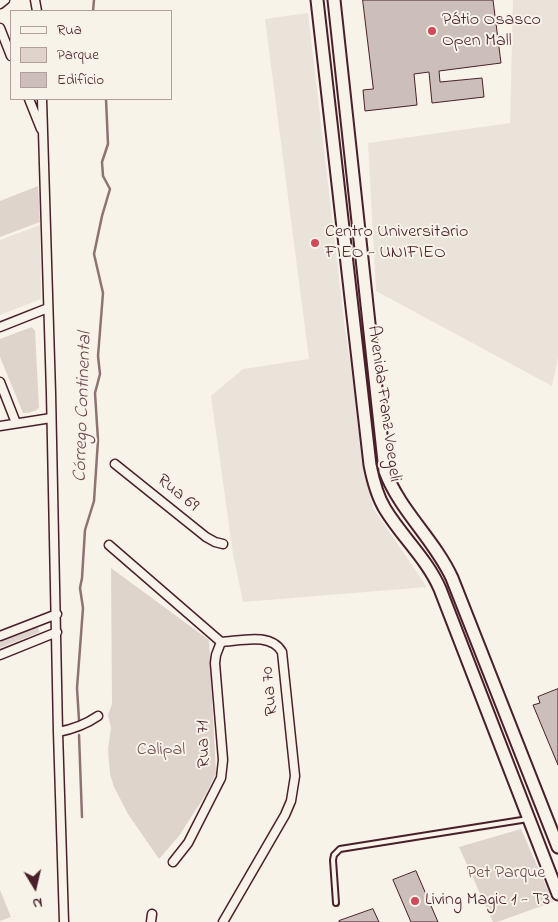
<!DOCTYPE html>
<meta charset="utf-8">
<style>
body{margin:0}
#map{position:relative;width:558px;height:922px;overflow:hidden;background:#f7f3e8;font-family:"Indie Flower",sans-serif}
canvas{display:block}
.legend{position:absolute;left:10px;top:10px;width:162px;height:90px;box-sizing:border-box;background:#f7f3e8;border:1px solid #b29e9c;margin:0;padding:6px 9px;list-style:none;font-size:15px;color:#4a1f2b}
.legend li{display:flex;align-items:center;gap:10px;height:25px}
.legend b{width:25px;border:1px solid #b29e9c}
.north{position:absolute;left:10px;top:862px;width:50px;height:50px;-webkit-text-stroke:4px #f7f3e8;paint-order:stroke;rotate:171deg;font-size:14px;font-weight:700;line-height:20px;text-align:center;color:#4a1f2b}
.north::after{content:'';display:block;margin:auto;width:18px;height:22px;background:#4a1f2b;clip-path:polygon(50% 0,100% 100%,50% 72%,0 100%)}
</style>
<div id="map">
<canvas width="558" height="922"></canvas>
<ul class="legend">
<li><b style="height:6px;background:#f7f3e8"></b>Rua</li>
<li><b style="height:14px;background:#ded4cc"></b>Parque</li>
<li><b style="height:14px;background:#ccbfb9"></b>Edifício</li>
</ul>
<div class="north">N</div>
</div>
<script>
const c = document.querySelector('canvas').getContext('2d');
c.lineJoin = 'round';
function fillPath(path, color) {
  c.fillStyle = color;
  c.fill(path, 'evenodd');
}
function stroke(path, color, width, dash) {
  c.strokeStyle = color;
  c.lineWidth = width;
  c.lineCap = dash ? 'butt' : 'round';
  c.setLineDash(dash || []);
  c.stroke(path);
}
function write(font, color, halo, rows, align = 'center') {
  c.font = font + ' "Indie Flower",sans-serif';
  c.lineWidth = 4;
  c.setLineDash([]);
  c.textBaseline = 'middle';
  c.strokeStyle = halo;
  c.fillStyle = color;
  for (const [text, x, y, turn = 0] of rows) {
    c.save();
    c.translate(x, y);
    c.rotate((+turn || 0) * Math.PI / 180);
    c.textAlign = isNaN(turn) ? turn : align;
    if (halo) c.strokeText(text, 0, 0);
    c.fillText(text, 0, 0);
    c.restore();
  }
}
fillPath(new Path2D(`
 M513,0h45v358l-6,28 -176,-95 -8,-148 142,-20z
 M308,13l37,316 28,179 54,79 -184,15 -10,-48 -22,-158 32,-27 66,-10 -44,-340z
 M40,225l1,74 -41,16v-75z`), '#eae3da');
fillPath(new Path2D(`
 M38,186l2,36 -40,15v-36z
 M32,327l3,4 4,77c-4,4 -11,5 -16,5l-23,-56v-18z
 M111,568l98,72 7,133 -10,21 -27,42 -20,23 -31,-45 -14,-27 -4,-13 -2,-25 3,-21 -3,-13 4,-11z
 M37,627l3,5 -40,16v-6z
 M521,829l32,73 -56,20h-4l-34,-75z
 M0,890l11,27 -11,4z`), '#ded4cc');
stroke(new Path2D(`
 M93,11l1,-11
 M79,720l-2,-32 6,-80 -3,-20 2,-10 3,-48 9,-29 4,-61 -3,-47 5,-19 -2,-18 5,-63 -9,-39 8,-38 8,-27 -7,-13 -1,-14 6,-18 -2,-45
 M79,735l3,82`), '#8e7275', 2.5);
const building = new Path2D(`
 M363,0h130l8,63 -62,8 1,11 42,-4 2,19 -52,6 -3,-31 -15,2 3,31 -52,6 -2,-21 10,-1z
 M558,689v76l-25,-60 7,-2 -2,-6z
 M416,871l22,51h-27l-18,-42z
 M373,909l6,13h-40v-1z`);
fillPath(building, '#ccbfb9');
stroke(building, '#4a1f2b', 1);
const service = new Path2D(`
 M336,903l-3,-43 1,-5 6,-6 188,-30`);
const minor = new Path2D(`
 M35,0l2,11
 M0,4l5,-4
 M0,28l11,28
 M29,99l12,30
 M42,99l9,294 7,339 6,190
 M0,327l48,-19
 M0,382l16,41
 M0,426l51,-8
 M115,464l91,73 9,5 8,2
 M109,545l112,97c19,-1 50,-10 61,10l13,124 -4,25 -6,14 -62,107
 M0,636l57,-22
 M0,655l57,-23
 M58,732c16,-3 27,-7 40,-16
 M173,862l15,-19 33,-65 2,-18 -8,-97 1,-8 5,-13
 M151,922l1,-8`);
const secondary = new Path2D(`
 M317,0l53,465c3,15 7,31 15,44 17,28 42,50 55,80l118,305
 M334,0l51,471c15,40 49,68 67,107l106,269`);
stroke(service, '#4a1f2b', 8);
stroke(minor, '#4a1f2b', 11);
stroke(secondary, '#4a1f2b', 15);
stroke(service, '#f7f3e8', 4);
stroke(minor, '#f7f3e8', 8);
stroke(secondary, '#f7f3e8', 11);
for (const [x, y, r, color] of [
 [432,31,5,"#d1495b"],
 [315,243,5,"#d1495b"],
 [415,901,5,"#d1495b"]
]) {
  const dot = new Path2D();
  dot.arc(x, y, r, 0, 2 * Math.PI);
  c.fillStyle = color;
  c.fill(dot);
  stroke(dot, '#f7f3e8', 2);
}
write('18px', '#4a1f2b', '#f7f3e8', [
 ["Pátio Osasco",442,21],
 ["Open Mall",442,42],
 ["Centro Universitario",325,233],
 ["FIEO - UNIFIEO",325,254],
 ["Living Magic 1 - T3",425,901]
], 'left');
write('18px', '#4a1f2b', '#f7f3e8', [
 ["Avenida Franz Voegeli",383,404,82],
 ["Rua 69",177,494,39],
 ["Rua 70",271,691,-96],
 ["Rua 71",205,744,-92]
]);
write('18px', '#6f4c53', '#f7f3e8', [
 ["Calipal",161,751],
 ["Pet Parque",506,874]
]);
write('italic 19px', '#6c4950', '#f7f3e8', [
 ["Córrego Continental",84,407,-88]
]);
</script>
